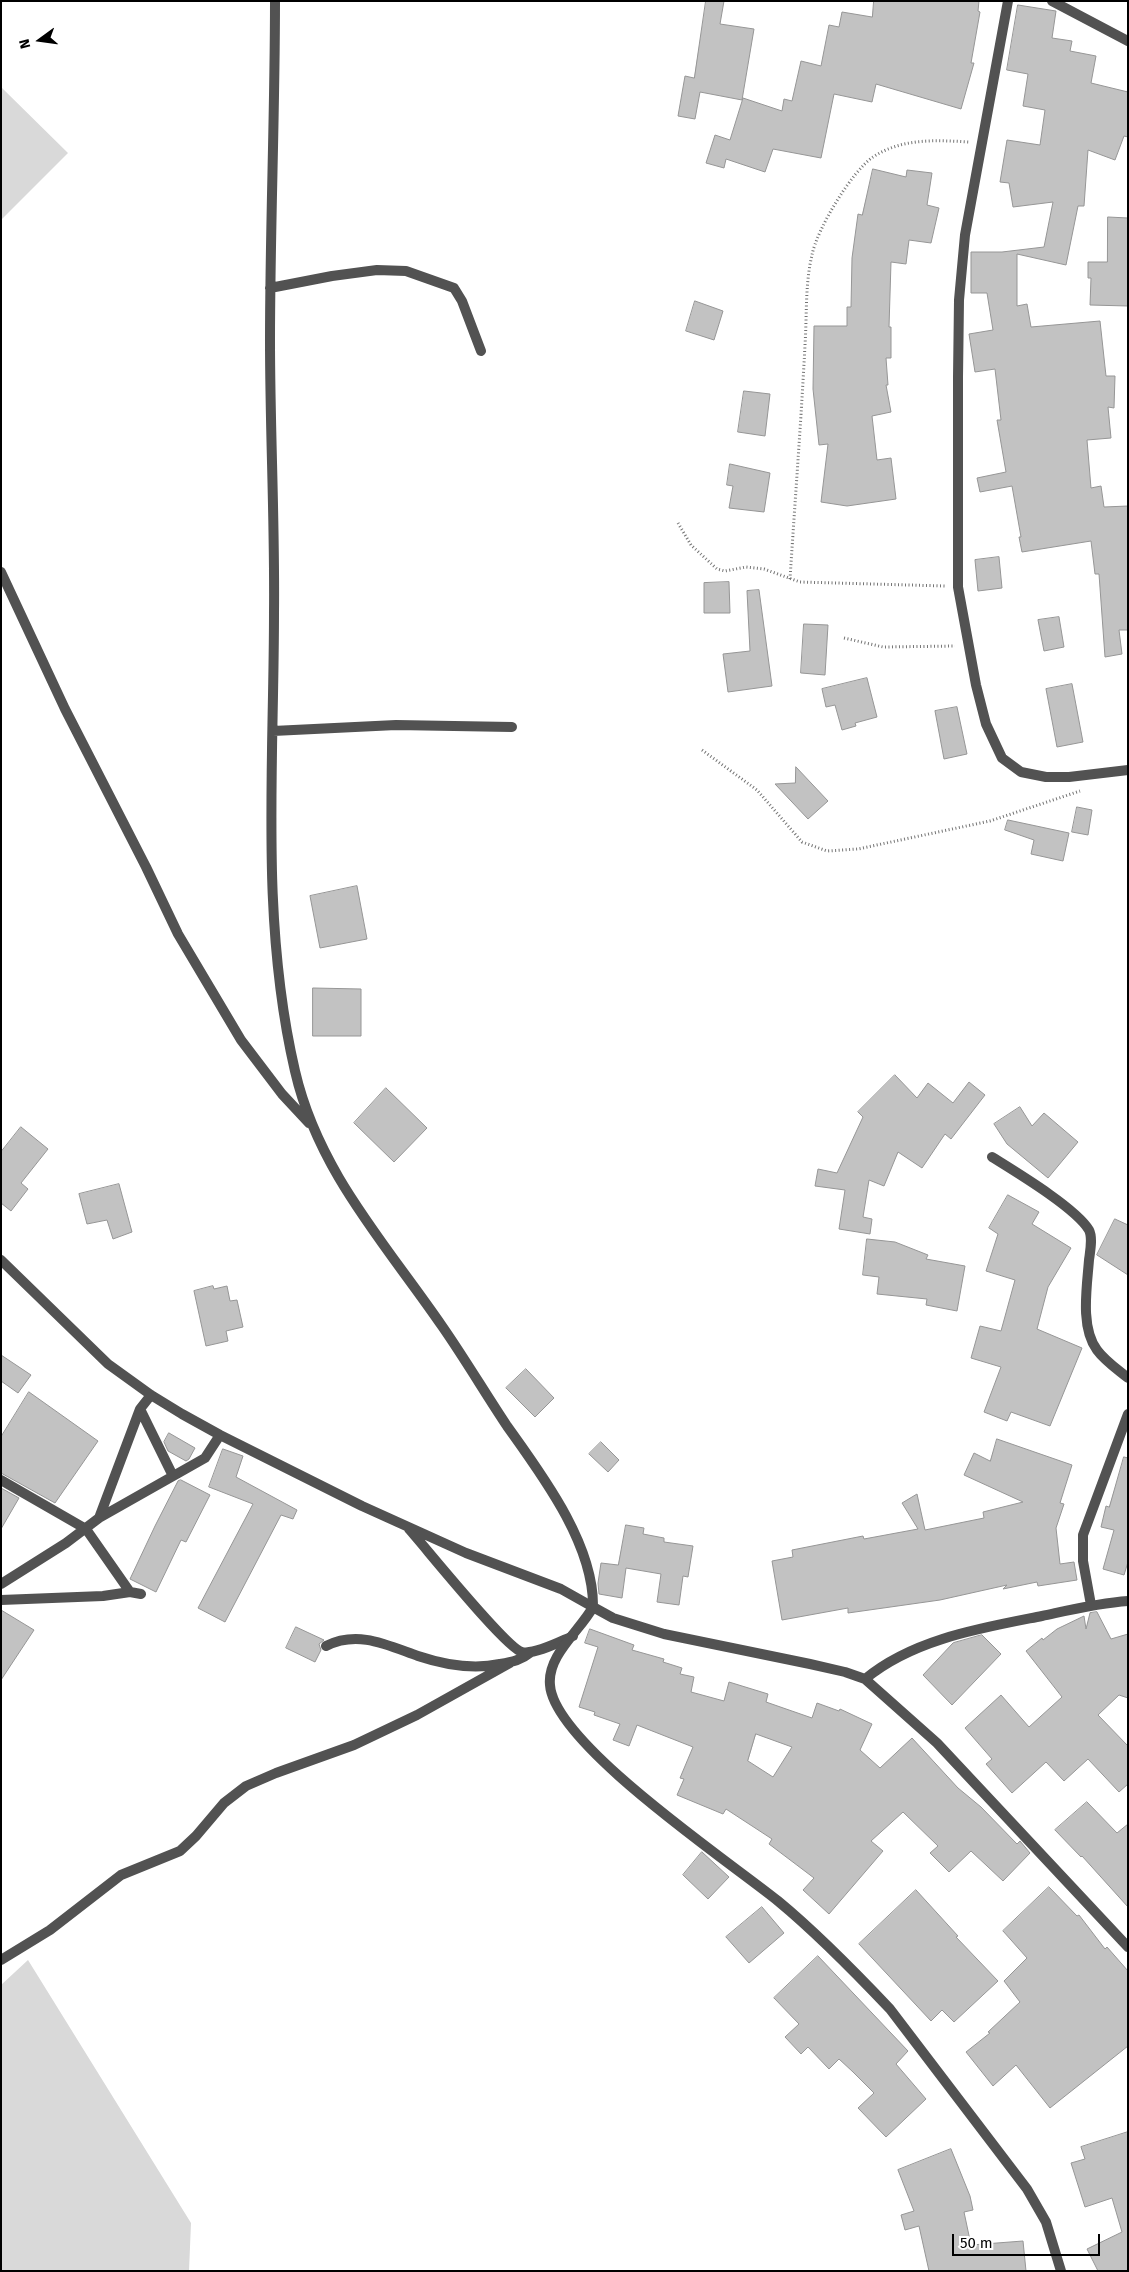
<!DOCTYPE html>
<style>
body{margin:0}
#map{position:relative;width:1129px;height:2272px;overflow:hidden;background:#fff;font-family:"Fira Sans",sans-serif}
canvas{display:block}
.frame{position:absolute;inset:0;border:2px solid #000;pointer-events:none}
.north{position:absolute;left:15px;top:15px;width:50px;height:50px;-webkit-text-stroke:4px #fff;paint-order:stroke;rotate:256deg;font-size:14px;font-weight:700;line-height:20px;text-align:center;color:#000}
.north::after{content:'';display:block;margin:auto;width:18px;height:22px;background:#000;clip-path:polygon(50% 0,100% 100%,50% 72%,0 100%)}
.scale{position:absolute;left:952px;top:2234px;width:148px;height:22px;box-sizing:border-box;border:2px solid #000;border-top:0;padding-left:6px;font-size:15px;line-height:18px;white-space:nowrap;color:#000;-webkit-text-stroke:4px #fff;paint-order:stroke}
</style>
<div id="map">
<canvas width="1129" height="2272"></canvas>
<div class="frame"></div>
<div class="north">N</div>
<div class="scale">50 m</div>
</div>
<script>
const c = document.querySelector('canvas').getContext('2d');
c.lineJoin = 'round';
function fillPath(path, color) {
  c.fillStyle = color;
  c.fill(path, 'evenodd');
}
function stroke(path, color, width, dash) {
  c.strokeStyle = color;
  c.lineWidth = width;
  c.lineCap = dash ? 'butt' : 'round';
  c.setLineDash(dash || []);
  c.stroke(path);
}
fillPath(new Path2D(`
 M1,87l67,66 -67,67z
 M28,1960l163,263 -2,48h-188v-286z`), '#d9d9d9');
const building = new Path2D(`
 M706,1h18l-4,23 34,5 -12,71 -42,-8 -5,27 -17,-3 7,-40 9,2z
 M874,1h105l-1,10 2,1 -9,51h3l-13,46 -85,-25 -4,18 -38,-8 -13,64 -48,-9 -8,23 -39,-13 -2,9 -18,-5 9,-28 15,5 13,-42 39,13 2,-12 8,2 9,-40 20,5 8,-41 10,2 3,-15 30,5z
 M1018,5l38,6 -4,27 20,3 -2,10 26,5 -5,27 37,9v45l-4,-1 -9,24 -27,-10 -4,56h-6l-12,59 -49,-11v52l10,-2 4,23 69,-6 6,55h9l-1,32 -6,-1 3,31 -24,2 4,48 10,-2 3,21 24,-1v124h-9l3,24 -17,3 -6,-83h-4l-4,-33 -69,11 -3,-15h2l-9,-51 -32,6 -3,-14 29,-6 -9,-52h4l-6,-51 -20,3 -6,-38 24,-4 -6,-37h-16v-41h31l42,-5 9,-45 -40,5 -4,-24 -9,-1 7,-42 33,5 5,-35 -22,-4 5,-32 -21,-4z
 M873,169l33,8 1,-7 25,3 -5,32 12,3 -8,35 -22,-3 -3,24 -15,-2 -2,65h2v31h-5l2,27h-2l5,27 -19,4 5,44 14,-2 5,41 -49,7 -26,-4 7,-58 -9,1 -6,-56 1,-63h33v-19h4l1,-49 6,-44 4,1z
 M1108,217l20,1v88l-38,-1 1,-27h-3v-16h19z
 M695,301l28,10 -9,29 -28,-9z
 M744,391l26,3 -5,42 -27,-4z
 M730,464l40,9 -6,39 -35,-4 4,-22 -6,-1z
 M999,557l3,31 -24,3 -3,-31z
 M729,582l1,31h-26v-30z
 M759,590l13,96 -44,6 -5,-38 27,-3 -3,-60z
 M1059,617l5,30 -20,4 -6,-31z
 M804,624l24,1 -3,50 -24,-2z
 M867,678l10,39 -22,6 1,3 -14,4 -7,-25 -9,2 -4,-18z
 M1072,684l11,58 -26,5 -11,-58z
 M957,707l10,47 -23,5 -9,-48z
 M796,767l32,34 -20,18 -33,-35 20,-1z
 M1077,807l15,3 -4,25 -16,-3z
 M1008,820l61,13 -6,28 -32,-7 3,-14 -29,-10z
 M357,886l10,53 -47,9 -10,-52z
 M313,988l48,1v47h-48z
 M895,1075l22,23 11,-15 25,20 16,-21 16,13 -34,44 -6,-5 -23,34 -24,-16 -14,34 -15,-6 -6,37 9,2 -2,15 -31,-5 6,-39 -30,-4 3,-17 19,4 26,-56 -5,-5z
 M386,1088l41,40 -33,34 -40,-39z
 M1020,1107l12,19 12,-13 34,29 -30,36 -41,-34 -13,-20z
 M21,1127l27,22 -27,34 7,6 -17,22 -10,-8v-51z
 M119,1184l13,48 -19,7 -6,-19 -20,4 -8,-30z
 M1008,1195l31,17 -7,12 39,24 -23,39 -11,42 45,19 -32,78 -39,-14 -4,9 -23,-9 17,-45 -30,-9 9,-32 21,5 14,-51 -29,-9 12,-37 -9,-6z
 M1115,1219l13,6v50l-31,-20z
 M867,1239l28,3 33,13 -2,4 39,7 -8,45 -31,-6 1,-6 -50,-5 2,-17 -16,-2z
 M213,1286l1,3 13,-3 3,15 7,-1 6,27 -17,4 2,10 -22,5 -12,-55z
 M1,1355l30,20 -13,18 -17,-12z
 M526,1369l28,29 -19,19 -29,-29z
 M29,1392l69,49 -43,62 -54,-30v-36z
 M169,1433l26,15 -6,11 -3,2 -18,-10 -4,-9z
 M997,1439l75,26 -12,38 4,1 -8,24 4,36 14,-2 3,18 -39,6 -1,-4 -34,7 4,-4 -67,15 -92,13v-5l-66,12 -10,-59 21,-4 -1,-7 71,-14 1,3 54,-10 -16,-26 15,-9 8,36 59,-12 -1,-6 40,-10 -59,-27 10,-22 16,8z
 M601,1442l18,18 -11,12 -19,-18z
 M223,1449l20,7 -7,21 61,33 -4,9 -12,-4 -56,107 -27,-14 55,-104 -44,-17z
 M1124,1457l4,1v104l-4,13 -21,-6 11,-39 -13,-3 5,-21 3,1z
 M181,1480l29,15 -24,47 -5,-2 -25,52 -26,-13 25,-53 23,-45z
 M1,1488l18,10 -18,31z
 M626,1525l18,3 -1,6 21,4v4l29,4 -5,31 -5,-1 -4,29 -22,-3 4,-28 -35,-6 -4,30 -23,-4 -1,-11 3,-20 17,2z
 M1,1610l33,20 -33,50z
 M1097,1612l14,27 17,-5v64l-9,-3 -21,20 30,31v38l-9,8 -31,-33 -24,22 -18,-19 -34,31 -26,-29 6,-5 -27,-31 36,-33 28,32 33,-30 -36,-46 16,-13 1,2 14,-11 27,-13 2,13 4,-16z
 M296,1627l28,13 -5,4 2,6 -6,12 -29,-14z
 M590,1629l44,16 -2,5 32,9 -1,3 19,6 -2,6 14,3 -3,15 33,9 5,-19 39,12 -2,8 46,16 5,-15 22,8 1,-2 32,15 -12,26 20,18 32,-30 46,50 23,19 36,37 3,-3 10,12 -27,28 -32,-30 -22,21 -19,-19 8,-7 -35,-34 -32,29 12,10 -54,63 -26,-24 11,-12 -45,-34 3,-5 -46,-30 -3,5 -46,-19 7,-16 -4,-1 13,-31 -56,-22 -8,21 -16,-6 7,-16 -26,-9 1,-3 -16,-5 19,-60 -13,-4zM756,1734l36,13 -19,30 -25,-16z
 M982,1635l19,19 -49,51 -29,-30 30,-32z
 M1087,1802l30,31 11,-9v83l-46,-51 -1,1 -26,-27z
 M702,1852l27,25 -21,22 -25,-24z
 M1049,1887l28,29 2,-1 26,34 2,-2 21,24v75l-78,62 -34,-43 -23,21 -27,-34 24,-19 -2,-1 32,-30 -16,-21 23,-23 -24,-27z
 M916,1890l42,46 -2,1 42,44 -44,41 -12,-12 -11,11 -72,-77z
 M762,1907l22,26 -35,30 -23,-26z
 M818,1956l90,95 -12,13 30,35 -40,38 -28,-29 16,-15 -21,-21 -14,-13 -10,10 -21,-22 -7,7 -16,-17 14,-13 -25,-26z
 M1128,2132v139h-30l-11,-22 35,-17 -10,-34 -27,9 -14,-44 14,-4 -4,-12z
 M951,2149l19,47 3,14 -9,2 7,33 52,-4 3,30h-97l-10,-45 -14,4 -4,-15 13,-4 -16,-41z`);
fillPath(building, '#c2c2c2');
stroke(building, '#969696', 1);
stroke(new Path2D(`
 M678,523l13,22 26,24 8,2 21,-4 18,2 36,13 145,4
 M790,579c5,-78 11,-156 15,-234 2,-30 0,-61 7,-90 5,-26 40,-84 61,-98 29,-19 63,-17 96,-15
 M844,638l39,9 72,-1
 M702,750l55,40 45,52 25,9 31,-2 132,-28 90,-30`), '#747474', 3, [1, 2.5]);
stroke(new Path2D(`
 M1,1260l107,104 43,31 31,19 38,21 142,71 104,47 95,36 32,18
 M140,1409l33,67
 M1,1480l85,49 44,63
 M99,1518l41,-109 11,-14
 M409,1529c17,19 97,119 113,123 13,3 39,-11 51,-16
 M1,1584l65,-41 33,-25 106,-60 15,-23
 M1,1600l102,-4 27,-4 11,2
 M326,1646c32,-16 61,-1 92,10 27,9 54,14 82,8 13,-2 21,-4 31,-12
 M1,1960l49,-30 71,-55 59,-24 16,-15 28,-33 22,-17 30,-13 78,-28 63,-30 93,-52`), '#525252', 10);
stroke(new Path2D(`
 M275,1c0,114 -5,227 -5,340 0,91 5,181 4,272 0,152 -14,308 21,458 23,100 90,172 147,255 23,33 43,67 65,100 35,49 87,118 86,181 -13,24 -46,48 -43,78 4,59 180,177 228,216 40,33 77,71 112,108l137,180 19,33 15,49
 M1008,1l-43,234 -6,65 -1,77v210l18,98 10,39 16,34 19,14 25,5h23l59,-7
 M1052,1l76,40
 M270,288l62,-12 45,-6 29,1 48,17 8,13 19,50
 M1,572l64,137 81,158 32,67 63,106 41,54 27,29
 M273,731l123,-6 116,2
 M992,1157c24,15 84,51 97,73 4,8 1,22 0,30 -2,27 -9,67 8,90 8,11 20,19 31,28
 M1091,1605l-8,-44v-26l45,-121
 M593,1607l20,11 51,16 146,30 35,8 20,7 72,64 191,204
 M865,1679c48,-40 116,-51 177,-63 28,-6 56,-13 86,-15`), '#525252', 10);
</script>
